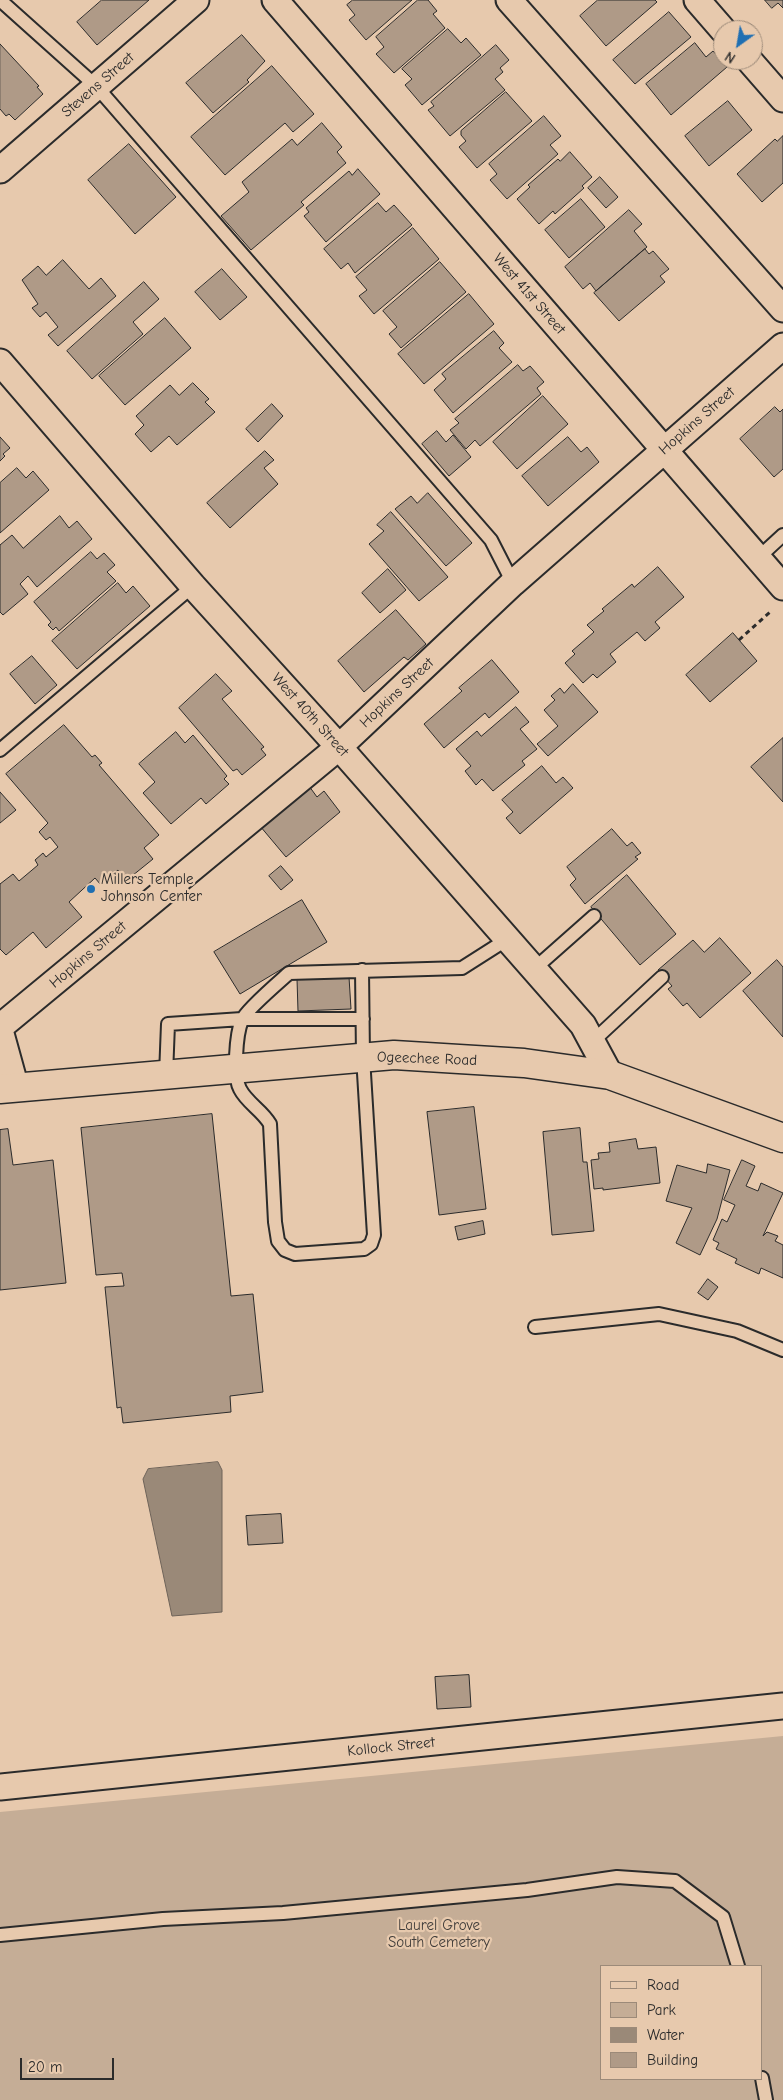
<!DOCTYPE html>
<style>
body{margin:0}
#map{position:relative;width:783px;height:2100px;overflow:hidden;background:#e7c9ad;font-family:"Comic Neue",sans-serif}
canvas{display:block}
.legend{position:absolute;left:600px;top:1965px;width:162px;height:115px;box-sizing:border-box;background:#e7c9ad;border:1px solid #9c8a79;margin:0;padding:6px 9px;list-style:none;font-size:15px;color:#2b2b2b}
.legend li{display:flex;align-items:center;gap:10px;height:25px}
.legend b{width:25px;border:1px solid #9c8a79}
.north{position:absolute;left:713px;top:20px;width:50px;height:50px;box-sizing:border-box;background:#e7c9ad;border:1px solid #9c8a79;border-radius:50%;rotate:212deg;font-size:14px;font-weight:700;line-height:20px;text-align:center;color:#2b2b2b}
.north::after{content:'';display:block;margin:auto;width:18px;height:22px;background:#1f6fb2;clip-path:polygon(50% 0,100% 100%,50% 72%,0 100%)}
.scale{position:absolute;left:20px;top:2058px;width:94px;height:22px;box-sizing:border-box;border:2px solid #2b2b2b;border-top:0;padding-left:6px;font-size:15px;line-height:18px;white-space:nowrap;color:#2b2b2b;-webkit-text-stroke:4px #e7c9ad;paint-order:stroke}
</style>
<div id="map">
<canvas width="783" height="2100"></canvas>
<ul class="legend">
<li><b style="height:6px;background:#e7c9ad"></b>Road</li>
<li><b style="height:14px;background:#c5ad96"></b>Park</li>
<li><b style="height:14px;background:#9a8978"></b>Water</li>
<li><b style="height:14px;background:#af9a87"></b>Building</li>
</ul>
<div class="north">N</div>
<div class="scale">20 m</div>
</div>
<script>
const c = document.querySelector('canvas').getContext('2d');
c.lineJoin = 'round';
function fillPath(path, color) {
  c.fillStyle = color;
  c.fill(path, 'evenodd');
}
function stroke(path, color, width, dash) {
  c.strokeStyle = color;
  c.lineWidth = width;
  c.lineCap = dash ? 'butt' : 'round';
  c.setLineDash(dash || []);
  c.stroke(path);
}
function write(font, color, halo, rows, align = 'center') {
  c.font = font + ' "Comic Neue",sans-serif';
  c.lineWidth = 4.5;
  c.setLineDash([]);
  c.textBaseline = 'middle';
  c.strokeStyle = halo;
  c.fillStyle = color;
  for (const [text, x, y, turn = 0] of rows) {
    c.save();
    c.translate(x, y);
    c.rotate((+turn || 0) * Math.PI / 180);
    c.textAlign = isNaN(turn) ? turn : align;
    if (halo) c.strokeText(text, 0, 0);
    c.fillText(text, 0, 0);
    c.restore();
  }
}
fillPath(new Path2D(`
 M783,1736v364h-783v-288zM602,1966h160v113h-160z`), '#c5ad96');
const water = new Path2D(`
 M218,1462l4,8v142l-50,4 -29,-137 5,-10z`);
fillPath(water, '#9a8978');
stroke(water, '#6e6359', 1);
const building = new Path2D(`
 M102,0h47l-52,45 -20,-23z
 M353,0h59l-46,40 -17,-20 6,-5 -8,-10z
 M418,0h10l9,11 -4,3 12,14 -51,45 -18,-19 8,-7 -8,-10z
 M598,0h57l2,2 -51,44 -26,-30z
 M765,0h18v8l-5,-5 -6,5z
 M669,12l22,25 -56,47 -22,-24z
 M448,29l13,14 5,-5 15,17 -59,50 -17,-20 7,-6 -10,-10z
 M242,35l23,26 -18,19 2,2 -36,31 -27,-30z
 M695,43l11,14 7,-6 14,16 -56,48 -25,-31z
 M0,44l39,42 -2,1 6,7 -28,26 -6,-6 -3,2 -6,-7z
 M496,45l13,15 -9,8 3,4 -8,7 10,11 -55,46 -22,-26 6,-4 -3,-4z
 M272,66l42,48 -21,18 -8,-9 -60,52 -34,-38z
 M506,92l26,29 -55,47 -18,-21 7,-6 -5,-6v-4z
 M728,101l24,29 -43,36 -24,-30z
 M544,116l17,20 -11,9 8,9 -51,45 -17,-19 7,-6 -8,-10z
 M322,123l20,24 -5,5 9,11 -45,39 3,3 -53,45 -30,-34 28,-24 -7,-10 50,-43 5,6z
 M783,136v47l-21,19 -25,-28 38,-35 2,2z
 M129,144l47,53 -41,37 -47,-54z
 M570,152l22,25 -10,9 2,2 -29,26 -2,-3 -14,13 -22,-25 13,-12 -2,-2 30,-26 2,2z
 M358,169l22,25 -54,48 -22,-26 5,-4 -3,-4 43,-37 3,4z
 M600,177l18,20 -12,11 -18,-20z
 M581,199l24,28 -36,31 -24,-28z
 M378,203l8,9 8,-7 18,20 -57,48 -7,-10 -7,6 -17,-20z
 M629,210l13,14 -8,7 13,16 -51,44 -6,-8 -7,6 -18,-22z
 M413,228l26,31 -65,55 -15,-18 8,-6 -11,-13z
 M645,249l4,5 4,-3 16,18 -9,7 5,6 -46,39 -25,-28z
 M63,260l26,29 12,-11 15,18 -58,50 -10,-11 10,-8 -12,-15 -6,5 -8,-9 6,-4 -16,-24 16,-14 8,9z
 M440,262l26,30 -65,56 -12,-14 8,-7 -14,-16z
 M222,269l25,28 -27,23 -25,-28z
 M144,282l15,17 -26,23 10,12 -51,45 -25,-28z
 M469,294l25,30 -70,60 -26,-30z
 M165,318l26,30 -66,57 -26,-29z
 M494,331l10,12 -5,5 13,14 -59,51 -19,-23 12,-11 -4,-5z
 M518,365l5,6 7,-5 14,16 -7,6 4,6 -61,52 -5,-6 -9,9 -16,-19 9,-7 -4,-4z
 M193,383l16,16 -4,3 10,10 -38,33 -8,-9 -18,16 -16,-18 9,-9 -8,-9 34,-31 9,10z
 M543,396l25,28 -51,45 -24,-27z
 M272,404l11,12 -25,26 -12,-13z
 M775,407l5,5 3,-3v60l-9,8 -34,-38z
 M437,431l9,11 7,-7 18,22 -22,19 -27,-32z
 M0,437l10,11 -7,6 2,2 -5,5z
 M568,437l13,15 6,-5 12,15 -51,44 -26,-30z
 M265,451l9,9 -10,8 14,16 -48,44 -23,-25z
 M17,468l9,10 7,-7 16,19 -49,43v-50z
 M428,493l44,50 -26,23 -51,-57 16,-13 6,7z
 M391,512l57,65 -29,24 -50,-57 15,-13 -7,-6z
 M60,516l9,12 8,-7 15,18 -55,48 -9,-11 -8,8 8,10 -25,21 -3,-3v-67l12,-10 11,13z
 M91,552l6,7 7,-6 11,12 -8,7 9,9 -57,50 -3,-4 -3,3 -5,-5 3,-3 -17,-20z
 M658,567l26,30 -29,25 5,6 -15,13 -8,-9 -27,22 6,8 -19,16 -4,-4 -10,9 -18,-20 10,-9 -3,-3 22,-19 -7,-7 17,-14 -2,-2 30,-25 2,3z
 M388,569l18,21 -26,23 -18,-20z
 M118,583l8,10 7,-7 17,20 -73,63 -25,-28z
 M396,610l30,34 -18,16 -4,-3 -40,35 -26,-31z
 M733,633l24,28 -47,41 -24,-27z
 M32,656l25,29 -22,19 -25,-30z
 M492,660l27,32 -30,26 -4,-5 -41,35 -20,-24 38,-33 -3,-3z
 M216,674l16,17 -10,8 42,48 -3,2 5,6 -24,20 -5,-6 -4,2 -54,-63z
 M573,684l25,28 -50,44 -11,-12 21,-18 -14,-16 11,-10 -4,-4 9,-8 4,5z
 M516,707l13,15 -9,7 17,20 -15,12 3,4 -32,26 -11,-12 -6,6 -11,-14 6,-5 -15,-17 21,-18 4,5z
 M64,725l28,32 3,-2 7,8 -3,2 60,70 -15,13 9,11 -26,21 -9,-10 -17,15 -6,-7 -26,24 13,15 -36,31 -13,-16 -27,23 -6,-6v-65l13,-10 6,7 19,-16 -3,-5 8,-7 3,4 12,-10 -8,-10 -4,3 -7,-8 9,-9 -42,-49z
 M176,732l9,11 8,-8 34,41 -3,3 5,5 -23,20 -5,-6 -30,26 -28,-31 12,-11 -16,-18z
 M783,738v64l-32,-35z
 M542,766l14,17 7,-6 10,11 -53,46 -14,-16 7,-6 -11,-12z
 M309,786l8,11 7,-6 16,21 -54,45 -26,-31z
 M0,792l16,18 -16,13z
 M612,829l15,17 5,-4 9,11 -6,4 3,2 -53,45 -15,-19 6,-6 -9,-12z
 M281,866l12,14 -12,10 -12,-14z
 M627,875l49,59 -36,31 -49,-58z
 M302,900l25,42 -87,52 -26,-42z
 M720,938l31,35 -51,45 -13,-15 -4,3 -15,-17 4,-3 -14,-16 35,-30 11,12z
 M777,960l6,7v70l-40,-46z
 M349,977l2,32 -53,2 -1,-32z
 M474,1107l12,102 -47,6 -12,-103z
 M212,1114l19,182 22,-2 10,98 -33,4 1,16 -108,11 -2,-16 -4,1 -12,-121 19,-1 -2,-13 -26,2 -15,-147z
 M580,1128l3,34h4l7,69 -42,4 -9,-103z
 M8,1129l5,36 40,-5 13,123 -66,7v-160z
 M636,1139l2,10 18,-2 4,36 -57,7v-2l-9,1 -3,-29 8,-1 -1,-6 12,-1 -1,-9z
 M742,1160l13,6 -9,20 12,5 3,-8 22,10 -20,43 4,-4 11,4 -3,5 8,4v33l-22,-10 -2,6 -24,-11 2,-4 -21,-10 3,-6 -6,-3 9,-21 5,3 8,-17 -11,-5z
 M708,1164l22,6 -13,49 -17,36 -24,-12 16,-35 -26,-7 11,-36 29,8z
 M483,1221l2,13 -27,6 -3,-13z
 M708,1279l10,8 -10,13 -10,-7z
 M281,1514l2,29 -35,2 -2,-29z
 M469,1675l2,32 -34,2 -2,-32z`);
fillPath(building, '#af9a87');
stroke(building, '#2b2b2b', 1);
const service = new Path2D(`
 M0,0l96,86 395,454 22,43
 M758,558l25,-23
 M0,750l193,-164
 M362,970l1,87 11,178 -3,9 -7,5 -69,5 -10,-4 -7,-9 -3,-19 -5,-98c-8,-14 -23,-21 -30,-35 -7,-13 -4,-55 2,-69 4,-10 37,-38 47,-47l173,-5 44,-28
 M533,970l61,-54
 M592,1042l70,-65
 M166,1075l2,-51 74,-5h121
 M535,1327l124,-13 78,17 46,19
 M0,1935l163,-16 120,-6 244,-23 90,-13 58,4 48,36 15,49
 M762,2078l4,22`);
const minor = new Path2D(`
 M275,0l508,587
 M509,0l274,309
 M697,0l26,30
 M749,60l34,39
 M0,170l196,-170
 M0,362l193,224 146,161 244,278 27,50
 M0,1027l339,-280 174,-164 270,-237
 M0,1030l16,58
 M0,1787l783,-81`);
const tertiary = new Path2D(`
 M0,1089l394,-34 130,8 86,12 173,63`);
stroke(service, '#2b2b2b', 16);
stroke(minor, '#2b2b2b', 29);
stroke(tertiary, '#2b2b2b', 31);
stroke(new Path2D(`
 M739,640l31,-28`), '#2b2b2b', 3, [5, 4]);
stroke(service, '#e7c9ad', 12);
stroke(minor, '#e7c9ad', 25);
stroke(tertiary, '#e7c9ad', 28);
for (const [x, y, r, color] of [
 [91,889,5,"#1f6fb2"]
]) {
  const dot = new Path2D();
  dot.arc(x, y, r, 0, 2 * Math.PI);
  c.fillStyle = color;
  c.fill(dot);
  stroke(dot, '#e7c9ad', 2);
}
write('15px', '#2b2b2b', '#e7c9ad', [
 ["Stevens Street",98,85,-41],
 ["West 41st Street",529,294,49],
 ["Hopkins Street",697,421,-41],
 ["Hopkins Street",397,693,-43],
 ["West 40th Street",310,715,48],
 ["Hopkins Street",88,955,-40],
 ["Ogeechee Road",427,1059,2],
 ["Kollock Street",391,1747,-6]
]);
write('15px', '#2b2b2b', '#e7c9ad', [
 ["Millers Temple",101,880],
 ["Johnson Center",101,897]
], 'left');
write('15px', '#423e3b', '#e7c9ad', [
 ["Laurel Grove",439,1926],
 ["South Cemetery",439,1943]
]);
</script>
